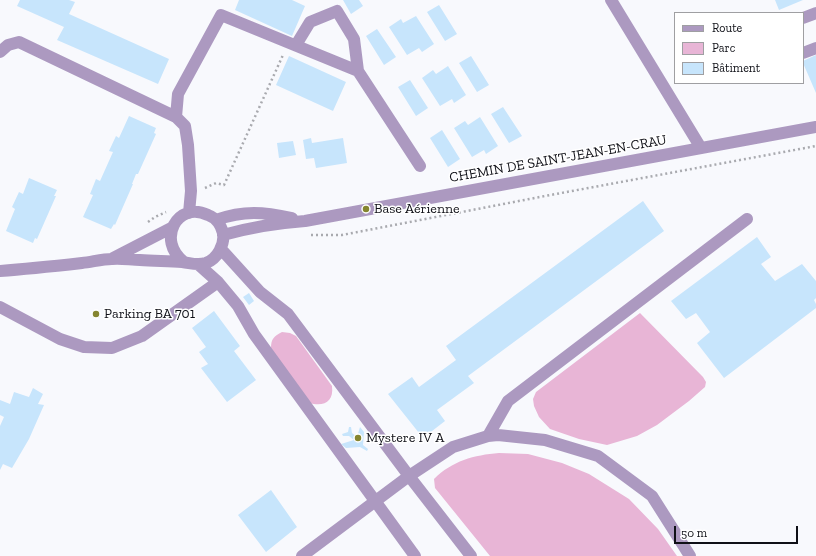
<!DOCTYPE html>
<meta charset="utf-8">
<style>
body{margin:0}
#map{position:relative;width:816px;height:556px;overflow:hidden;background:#f8f9fd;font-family:"Zilla Slab",serif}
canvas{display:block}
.legend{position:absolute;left:674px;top:12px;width:130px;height:72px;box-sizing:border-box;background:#fff;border:1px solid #9f9fa2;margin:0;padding:5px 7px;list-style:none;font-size:12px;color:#0f1017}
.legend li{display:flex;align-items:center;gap:8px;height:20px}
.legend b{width:20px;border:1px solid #9f9fa2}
.scale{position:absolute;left:674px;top:526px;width:124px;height:18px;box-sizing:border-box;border:2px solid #0f1017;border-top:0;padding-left:5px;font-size:12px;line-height:14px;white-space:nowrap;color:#0f1017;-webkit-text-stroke:3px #fff;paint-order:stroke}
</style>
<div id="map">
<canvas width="816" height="556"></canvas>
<ul class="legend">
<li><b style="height:5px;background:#ac99c0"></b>Route</li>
<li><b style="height:11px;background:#e8b5d6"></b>Parc</li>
<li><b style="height:11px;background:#c7e5fc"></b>Bâtiment</li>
</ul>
<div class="scale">50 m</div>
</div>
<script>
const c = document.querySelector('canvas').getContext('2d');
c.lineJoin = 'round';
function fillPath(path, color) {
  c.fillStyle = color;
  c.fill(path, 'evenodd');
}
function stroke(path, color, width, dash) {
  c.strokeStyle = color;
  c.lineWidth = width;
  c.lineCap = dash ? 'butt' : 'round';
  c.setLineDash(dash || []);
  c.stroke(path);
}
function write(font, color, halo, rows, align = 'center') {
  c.font = font + ' "Zilla Slab",serif';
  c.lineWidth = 3;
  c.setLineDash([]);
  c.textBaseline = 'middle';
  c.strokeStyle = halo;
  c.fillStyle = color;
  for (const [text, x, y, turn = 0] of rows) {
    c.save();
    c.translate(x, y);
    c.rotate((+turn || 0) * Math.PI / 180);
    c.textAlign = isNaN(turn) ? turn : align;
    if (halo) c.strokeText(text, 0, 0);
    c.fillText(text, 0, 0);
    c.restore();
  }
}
fillPath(new Path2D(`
 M640,313l63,64 3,5 -1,5 -16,14 -32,24 -20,11 -30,9 -28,-6 -29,-10 -11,-12 -5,-11 -1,-7 3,-7z
 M282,332l8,1 6,3 36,50c2,16 -8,21 -23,17l-38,-55c0,-9 3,-12 11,-16z
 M499,453l29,1 34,9 27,11 40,25 29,30 19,27h-187l-55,-68 -1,-9c18,-18 40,-24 65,-26z`), '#e8b5d6');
fillPath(new Path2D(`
 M20,0h49l6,2 -6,12 100,45 -11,25 -101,-44 7,-13 -47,-21z
 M239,0h53l13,6 -13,30 -57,-26z
 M343,0h16l4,6 -12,8z
 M775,0h28l-24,10z
 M439,5l18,29 -12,7 -18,-29z
 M416,16l18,28 -12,8 -3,-4 -12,7 -18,-28 12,-8 2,4z
 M377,29l19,28 -12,8 -18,-29z
 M816,55v38l-13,-30v-2z
 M289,56l57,26 -13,29 -57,-26z
 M471,56l18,29 -12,7 -18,-29z
 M448,66l18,29 -12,8 -2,-4 -12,7 -18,-28 11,-8 3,4z
 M410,80l18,28 -12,8 -18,-29z
 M503,107l19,29 -13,7 -18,-29z
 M129,116l27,12 -2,5 2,1 -18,40h-2l-4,10h1l-18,41 -1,-1 -3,5 -28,-12 10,-22 -3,-1 6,-15 4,2 13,-29 -4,-1 7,-15 3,2z
 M480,117l18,29 -12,8 -2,-4 -12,7 -18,-29 11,-7 3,4z
 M442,130l18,29 -12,8 -18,-29z
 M311,138l1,5 31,-5 4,25 -31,5 -2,-10 -8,1 -3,-19z
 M293,141l3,14 -17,3 -2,-15z
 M29,178l28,12 -3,6h2l-19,43 -2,-1 -2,5 -27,-12 9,-22 -3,-2 7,-15 4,2z
 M643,201l21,30 -196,145 6,7 -37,27 8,11 -22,17 -35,-44 24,-17 7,10 37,-27 -10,-14z
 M757,237l14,20 -10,7 14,17 27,-17 14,17v17l-2,2 2,4v4l-92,70 -27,-35 13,-11 -14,-19 -10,6 -15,-18z
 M249,293l5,8 -5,4 -6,-8z
 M214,311l26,35 -6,5 22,29 -29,22 -26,-34 7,-4 -9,-12 7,-5 -14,-19z
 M33,388l10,6 -5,10 6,1 -15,34 -17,29 -9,-4 -3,6v-44l4,-9 -4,-2v-15l10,4 4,-12 15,5z
 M349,427h2l1,6 5,4 3,-10 4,5 -1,13 5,4 -1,2 -7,-4 -14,1 -5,-4 13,-4 -5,-4h-6l-1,-2 6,-2z
 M271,490l26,37 -31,25 -28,-37z`), '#c7e5fc');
stroke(new Path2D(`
 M205,188l11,-5 8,2 59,-130
 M148,222l7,-5 11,-5
 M311,235h31l203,-39 271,-50`), '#a9aaaf', 2.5, [2, 3]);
stroke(new Path2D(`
 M611,0l90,148
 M803,18l13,-5
 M296,45l14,-23 27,-11 17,28 4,32 62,95
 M0,52l8,-7 11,-3 157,75 9,9 3,19 3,46 -2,22
 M803,53l13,-5
 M176,117l2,-23 43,-79 137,56
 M216,220c28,-10 48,-8 76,-2
 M223,235c29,-8 53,-12 82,-14l511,-94
 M221,249l39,43 28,22 121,162 62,80
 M113,258l60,-31
 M199,265l19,17 20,24 16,28 161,222
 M0,271c27,-2 55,-5 82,-8 10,-1 20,-4 30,-4 9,-1 19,1 28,1 14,1 28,1 42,2 9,1 15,4 24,1 11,-4 19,-18 17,-30 -2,-8 -7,-15 -15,-18 -31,-15 -52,26 -24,47
 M0,307l60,32 24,8 28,1 30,-12 76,-54
 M488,436l10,-1 47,5 53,16 54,40 38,60
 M302,556l107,-80 44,-29 35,-11 20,-35 239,-182`), '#ac99c0', 12);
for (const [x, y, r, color] of [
 [366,209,4,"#85852f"],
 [96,314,4,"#85852f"],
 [358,438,4,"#85852f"]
]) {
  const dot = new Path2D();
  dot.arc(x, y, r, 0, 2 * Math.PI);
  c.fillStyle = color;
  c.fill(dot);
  stroke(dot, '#fff', 1.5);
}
write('14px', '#0f1017', '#fff', [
 ["CHEMIN DE SAINT-JEAN-EN-CRAU",558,159,-10]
]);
write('14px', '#0f1017', '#fff', [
 ["Base Aérienne",374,209],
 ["Parking BA 701",104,314],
 ["Mystere IV A",366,438]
], 'left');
</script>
